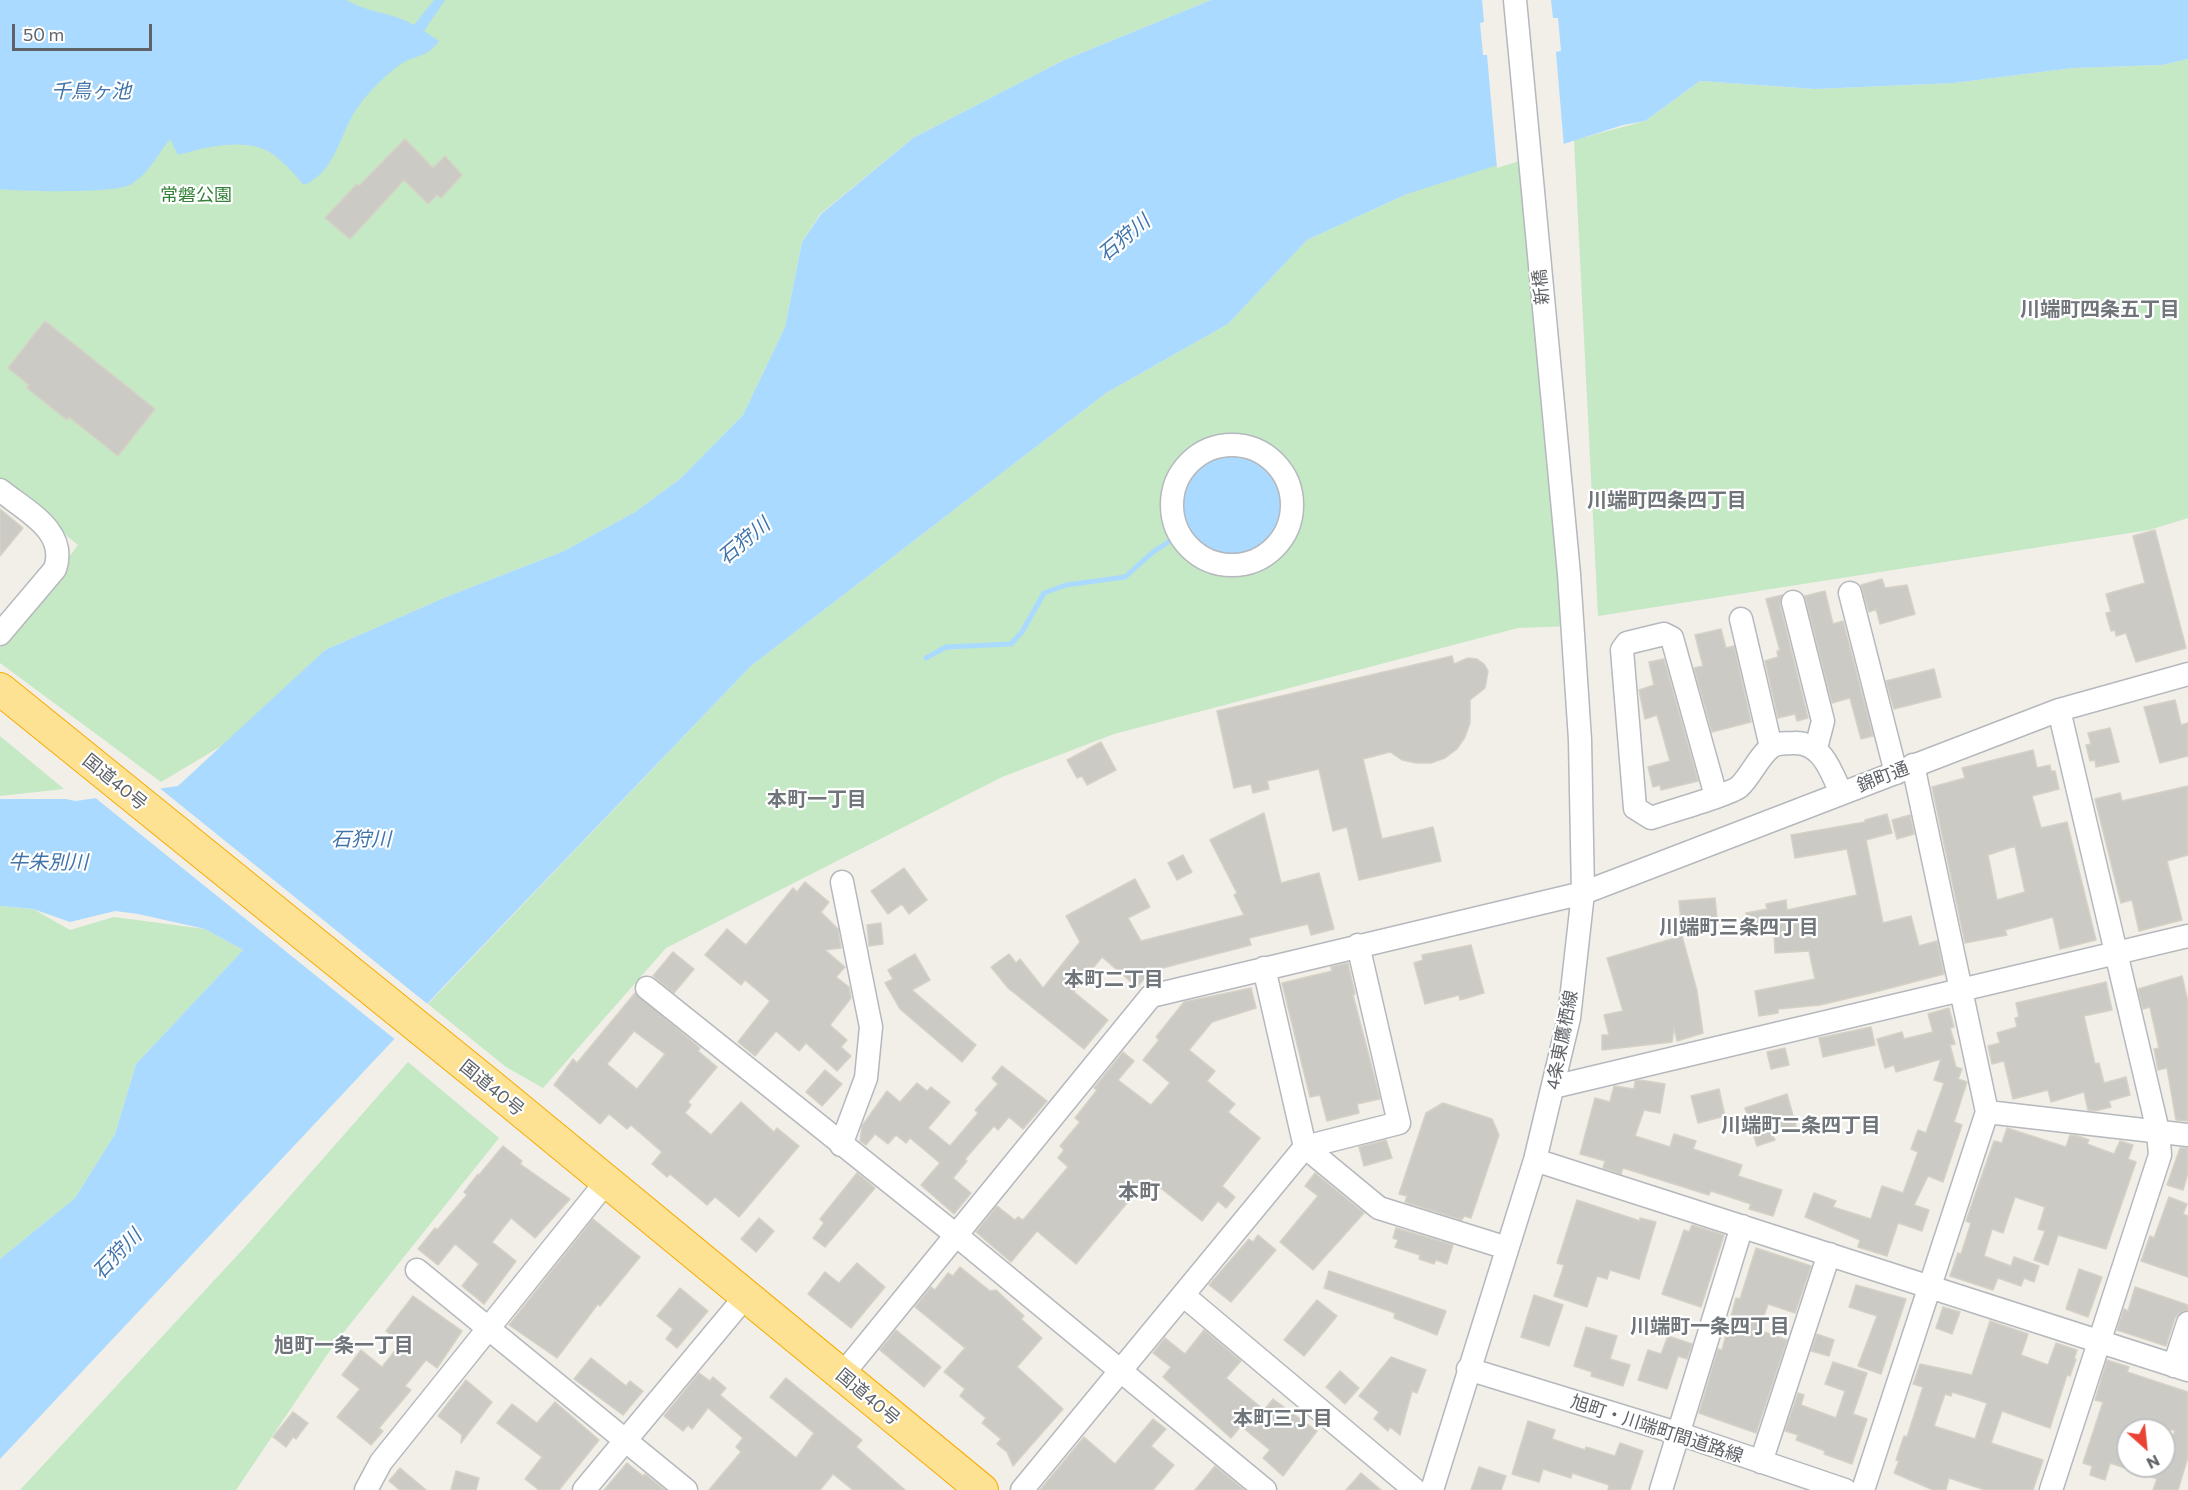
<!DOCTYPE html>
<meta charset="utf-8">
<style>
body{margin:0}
#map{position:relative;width:2188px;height:1490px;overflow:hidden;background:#f1efe8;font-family:Commissioner,sans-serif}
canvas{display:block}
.north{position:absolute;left:2116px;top:1418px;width:60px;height:60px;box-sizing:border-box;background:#fff;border:2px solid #bfc1c3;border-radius:50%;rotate:153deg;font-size:16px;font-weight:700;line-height:24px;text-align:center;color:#5f6368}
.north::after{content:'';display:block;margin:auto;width:21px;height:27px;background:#ea4335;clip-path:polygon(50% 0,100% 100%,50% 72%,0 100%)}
.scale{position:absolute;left:12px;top:24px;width:140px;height:27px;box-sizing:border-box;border:3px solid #5f6368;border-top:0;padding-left:8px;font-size:18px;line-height:21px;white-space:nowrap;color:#5f6368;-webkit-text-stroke:4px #fff;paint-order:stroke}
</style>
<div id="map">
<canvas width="2188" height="1490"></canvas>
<div class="north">N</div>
<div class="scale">50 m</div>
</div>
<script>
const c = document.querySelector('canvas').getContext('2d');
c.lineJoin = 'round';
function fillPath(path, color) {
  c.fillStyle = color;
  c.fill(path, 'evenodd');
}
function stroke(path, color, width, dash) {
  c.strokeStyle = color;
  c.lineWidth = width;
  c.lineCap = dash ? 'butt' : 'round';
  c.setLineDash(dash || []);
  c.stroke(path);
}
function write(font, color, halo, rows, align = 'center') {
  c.font = font + ' Commissioner,"Noto Sans JP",sans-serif';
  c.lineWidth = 4.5;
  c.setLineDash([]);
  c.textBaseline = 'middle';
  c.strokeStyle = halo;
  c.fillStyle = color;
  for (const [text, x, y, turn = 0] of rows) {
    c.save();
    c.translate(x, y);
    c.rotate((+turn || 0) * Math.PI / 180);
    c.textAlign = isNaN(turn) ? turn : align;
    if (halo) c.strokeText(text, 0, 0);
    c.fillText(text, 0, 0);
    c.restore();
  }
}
fillPath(new Path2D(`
 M0,0h1211l-149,61 -149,77 -93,76 -18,28 -17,85 -42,88 -63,64 -45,33 -71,39 -118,46 -121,53 -97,92 -67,40 -161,-119v-15l78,-103 -78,-63z
 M2188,59v459l-39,12 -551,86 -24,-476 71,-19 55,-40 115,8 139,-6 119,-15 89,-3z
 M1528,147l45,479 -55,2 -404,106 -112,43 -336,171 -123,140 -37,-21 -78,-63 323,-338 355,-273 122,-69 79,-84 100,-46z
 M0,736l64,53 -64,7z
 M0,906l33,3 37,21 44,-13 91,12 38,21 -107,114 -21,70 -40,64 -75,61z
 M408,1062l91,76 -164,205 -99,147h-216l226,-244z`), '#c5e8c5');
fillPath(new Path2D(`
 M0,0h346c22,13 46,12 68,25l20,-25h11l-21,31 15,10c-12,17 -22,13 -38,23 -13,9 -31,26 -40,39 -22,26 -22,67 -57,82 -9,-10 -19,-22 -30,-30 -26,-19 -68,-8 -96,0l-8,-16c-12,15 -22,36 -40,46 -15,8 -110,7 -130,4z
 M1211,0h977v59l-26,6 -89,3 -119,15 -139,6 -115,-8 -55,40 -22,4 -216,69 -100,46 -79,84 -122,69 -355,273 -306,319 -445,474v-200l75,-61 40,-64 21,-70 107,-114 -38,-21 -67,-15 -23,-3 -45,11 -37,-13 -33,-3v-107h66l10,2 102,-15 147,-136 121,-53 118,-46 71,-39 45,-33 63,-64 42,-88 17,-85 19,-28 92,-76 149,-77z
 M1178 505a54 54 0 1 1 108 0a54 54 0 1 1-108 0Z`), '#aadaff');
fillPath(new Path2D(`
 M1482,0h69l2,18h5l3,33 -5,1 8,95 -67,21 -10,-113h-4l-3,-32 4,-1z
 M157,786l273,220 -33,35 -304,-245z`), '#f1efe8');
stroke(new Path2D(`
 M926,658l20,-11 65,-3 11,-12 22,-39 22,-8 59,-8 28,-25 20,-13`), '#aadaff', 5);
const building = new Path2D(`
 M405,139l28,29 12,-12 17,19 -21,23 -4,-3 -9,9 -24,-24 -54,59 -25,-21 32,-34 2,2z
 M45,321l110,88 -37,47 -49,-39 -2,3 -40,-32 2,-3 -21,-17z
 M0,509l23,19 -23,28z
 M2155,530l31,118 -50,14 -10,-29 -10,3 -1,-6 -4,1 -5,-18 5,-1 -5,-18 39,-11 -12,-47z
 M1882,579l3,9 22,-3 8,29 -35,10 -4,-15 -7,3 -8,-27z
 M1825,591l8,33 10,-3 30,115 -12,3 -11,-41 -18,5 -27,-107z
 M1782,595l-2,10 28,113 -11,3 -2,-7 -17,4 -13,-57 13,-4 -1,-6h3l-14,-52z
 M1721,629l5,19 8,-2 17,76 -39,10 -18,-64 9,-2 -8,-31z
 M1452,656l2,8 14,-6 9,1 7,5 4,7 -3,17 -15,12v23l-5,14 -8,12 -12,9 -14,5h-15l-14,-3 -12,-8 -27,7 19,80 51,-12 8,34 -82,19 -12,-53 -14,4 -14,-62 -52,12 2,8 -16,4 -2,-9 -17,4 -17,-77z
 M1664,659l34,122 -37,9 -1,-5 -7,2 -5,-20 22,-6 -13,-46 -12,4 -6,-29 15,-5 -5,-23z
 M1934,669l7,28 -47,12 -8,-28z
 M2175,700l6,25 7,-2v33l-28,7 -16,-56z
 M2110,728l9,34 -23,5 -1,-7 -5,1 -4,-16 5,-1 -3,-11z
 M1101,742l15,28 -29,15 -5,-9 -5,2 -10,-18z
 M2033,750l4,18 13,-3 1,6h4l4,18 -27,7 9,32 26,-6 29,118 -36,9 -7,-32 -48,13 2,5 -42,8 -33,-156 33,-9 -3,-10zM2015,846l10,46 -28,8 -9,-45z
 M2188,786v69l-21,6 15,59 -43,11 -7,-31 -11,3 -26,-104 25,-6 2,8z
 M1264,813l17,70 38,-10 15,56 -23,6 -3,-11 -59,14 2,7 -100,26 -14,16 -35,-30 -28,35 34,28 -24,29 -76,-61 -17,-21 18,-13 7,9 4,-4 23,29 37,-46 -14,-26 69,-37 15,28 -22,11 13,23 103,-26 -10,-20 3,-2 -27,-53z
 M1887,814l5,19 -26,7 17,83 28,-7 8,30 18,-5 7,33 -73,19 -51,12 -42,4v4l-19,3 -4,-25 60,-12 -6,-28 -34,2 -1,-23 -25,4 -3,-21 21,-4 -1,-5 20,-4 1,10 70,-15 -10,-46 -52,9 -4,-23 74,-13v-2z
 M1910,815l4,19 -17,5 -5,-19z
 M1183,855l9,17 -15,8 -9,-17z
 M904,868l23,32 -18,14 -7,-10 -14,10 -17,-23z
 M805,882l24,20 -8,10 17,17 3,19 -16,2 20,17 -9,10 13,10 2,11 -21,27 17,15 -6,7 10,9 -14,15 -31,-28 -7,8 -23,-20 -21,25 -17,-14 32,-41 -25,-21 -4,5 -36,-30 22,-26 19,16 47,-57 4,4z
 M1715,898l2,20 -36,4 -2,-21z
 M881,923l2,21 -14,2 -2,-21z
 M1682,936l15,55 6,42 -26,8 -3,-13 -2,14 -70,8v-15h7l-5,-20 19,-4 -16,-53z
 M1471,945l13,48 -24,7 -1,-5 -34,9 -11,-41 9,-3 -1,-5z
 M673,952l21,17 -20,24 -21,-17z
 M915,954l15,26 -18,10 64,55 -14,17 -62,-53 -15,-26 8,-4 -5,-9z
 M1348,963l7,31 -2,1 27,104 -23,5 2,9 -32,8 -7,-26 -10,2 -28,-114 50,-12 -1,-4z
 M2182,976l6,26v119l-12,-1 -9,-52 -9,2 -4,-21 5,-1 -9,-41 -7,2 -5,-20z
 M2106,982l6,28 -28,6 11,48 4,-1 5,20 22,-6 4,18 -21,6 2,6 -16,4 -7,-1 -4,-18 -33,10 -3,-12 -35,9 -9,-38 -12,3 -4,-18 12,-3 -3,-10 20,-6 -2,-9 4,-1 -3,-14z
 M1251,988l5,20 -44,14 -23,28 26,21 -8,10 28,23 -7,8 32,26 -38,48 13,11 -9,11 -8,-7 -16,20 -54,-43 -72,86 -39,-33 -26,31 -35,-30 21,-26 18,14 3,-3 5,3 45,-53 -10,-9 6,-8 -4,-4 20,-24 -5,-4 22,-28 -3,-2 29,-36 11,9 -16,19 33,25 19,-22 -27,-23 16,-20 -3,-3 28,-35z
 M635,993l65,55 -2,3 19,16 -29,35 3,3 -6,8 26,22 30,-33 33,30 3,-4 22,18 -60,71 -24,-20 -8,8 -37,-31 -3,3 -15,-13 10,-12 -31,-27 -4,4 -18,-15 -9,10 -46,-39 19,-26 4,4zM634,1031l31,23 -28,35 -30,-25z
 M1949,1008l5,19 -4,1 5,16 -5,1 6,22 6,2 -4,10 9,3 -13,40 8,3 -19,57 -15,-6 -14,29 15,5 -7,21 -24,-8 -11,33 -29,-9 2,-7 -55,-23 9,-24 22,8 -3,6 38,12 11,-33 21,7 15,-41 -7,-3 7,-19 8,3 18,-50 -10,-3 7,-21 -45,13 -2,-7 -9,3 -8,-29 25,-7 2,7 29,-7 -5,-18z
 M1871,1027l4,18 -52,12 -4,-19z
 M1785,1048l4,17 -18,4 -4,-17z
 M1002,1066l45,35 -24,28 -14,-12 -11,13 -4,-4 -29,33 2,2 -14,17 18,15 -17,21 -33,-29 19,-22 -30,-25 -4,5 -10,-8 -8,9 -13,-10 -9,11 -6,-4 2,-15 25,-35 13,11 17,-19 10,8 4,-4 19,15 -22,26 22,18 28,-33 -3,-3 23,-26 -6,-6z
 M825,1070l17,14 -20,22 -16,-14z
 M1640,1080l25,4 -5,29 -16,-3 -9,26 35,11 4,-13 22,7 -3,8 49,16 -4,11 44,14 -9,26 -24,-7 2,-5 -40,-13 -2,4 -86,-27 -2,6 -11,-4 -7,-2 2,-7 -25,-7 15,-56 15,4 4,-16 20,3 1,-8z
 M1719,1089l6,27 -27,7 -7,-27z
 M1787,1094l9,32 -24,7 3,7 -18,6 -12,-38z
 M1443,1103l49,16 7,16 -28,83 -7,-2 -2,4 -57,-18 2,-6 -8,-2 27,-81z
 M2007,1128l59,19 4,-12 8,1 11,4 -2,4 27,10 6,-13 13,4 -5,14 8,3 -30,87 -48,-14 -10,30 -14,-5 11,-29 -7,-2 7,-22 -30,-10 -12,36 -11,-4 -8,27 27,10 3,-9 25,9 -5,16 -10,-4 -3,8 -23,-8 -5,12 -43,-14 8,-23 3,1 10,-31 -5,-2 28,-80 8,2z
 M1386,1140l6,18 -28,8 -5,-19z
 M503,1146l19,15 -2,3 50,35 -35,39 -24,-20 -19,24 24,19 -32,43 -22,-18 17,-22 -24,-20 -17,21 -20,-16 17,-21 2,2 30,-35 -3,-3 14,-18 1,1z
 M2180,1148h8v25l-5,17 -16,-5z
 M857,1173l18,15 -50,59 -12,-9 11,-15 -4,-4z
 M1315,1173l49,40 -51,57 -33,-28 38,-46 -13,-10z
 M2169,1197l18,7 -4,10 5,2v61l-47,-16 9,-25 4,2z
 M1577,1200l63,21v-3l16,4 -17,57 -29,-9 -3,9 -10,-3 -10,31 -33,-11 10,-31 -7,-2z
 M759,1218l15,13 -18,21 -15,-13z
 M593,1219l47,38 -40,49 -2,-2 -41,54 -48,-33z
 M1692,1225l32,10 -23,72 -39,-13 22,-64 5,2z
 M1396,1228l57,17 -6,19 -11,-4 -2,4 -15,-5 1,-4 -25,-8 3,-7 -5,-2z
 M1258,1235l18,15 -45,52 -22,-17 40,-46 4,3z
 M1756,1248l55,18 -16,47 -27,-9 -9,26 28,10 -31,93 -57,-20 19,-64 4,1 14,-52 4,1z
 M857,1263l28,24 -34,41 -43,-34 17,-22 14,11z
 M960,1267l30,24 6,-1 28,26 -3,3 21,19 -25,29 46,42 -50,57 -6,-14 -10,-8 4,-5 -19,-16 4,-5 -26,-22 5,-7 -21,-17 21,-24 -50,-41 16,-20 4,3 13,-17 5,3z
 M2079,1269l23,8 -14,40 -22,-8z
 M1329,1271l117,40 -9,24 -43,-17 1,-5 -71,-25z
 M1856,1285l50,14 -25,75 -23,-8 19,-50 -28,-9z
 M2135,1287l53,18v5l-9,3 -4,5 -9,28 -49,-16 7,-21 4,2z
 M680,1288l28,23 -31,37 -11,-9 7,-10 -16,-13z
 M1534,1295l29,10 -14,41 -28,-9z
 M413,1296l49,35 -25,37 -11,-8 -21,26 6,4 -32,38 4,3 -12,14 -34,-28 23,-28 -18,-14 19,-25 21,17 19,-24 -15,-12z
 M1317,1300l20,16 -33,40 -20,-16z
 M1943,1307l17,5 -8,22 -16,-6z
 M1990,1321l38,13 -7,21 27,10 8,-22 21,7 -3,9h2l-6,17 -3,-1 -17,53 -48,-17 -11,32 52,17 -10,30h-48l-36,-12 -3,12h-13l-39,-17 5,-12 -3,-1 8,-24 3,1 16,-50 -10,-3 7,-20 52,11zM1952,1392l35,11 -12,36 -41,-13 11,-32 6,2z
 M1586,1327l31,9 -7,23 20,6 -7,21 -32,-10 1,-4 -18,-6z
 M896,1330l45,37 -17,20 -44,-37z
 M1204,1330l37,31 -15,17 38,32 9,-11 44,32 -34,45 -20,-18 7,-8 -29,-24 -10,12 -68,-61 8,-10 -18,-14 12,-15 20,16z
 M1817,1334l17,6 -5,16 -18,-5z
 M1668,1336l24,8 -5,15 -9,-3 -11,33 -29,-9 10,-30 13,4z
 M1391,1357l35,13 -9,23 -5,-2 -12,44 -10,-8 -2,4 -14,-12 5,-7 -20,-16z
 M591,1358l35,28 4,-5 13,10 -20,24 -49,-36z
 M2107,1360l22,7 -2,5 61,20v65l-10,33h-25l4,-11 -47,-16 -5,17 -15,-5 2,-9 -9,-3 20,-61 -8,-2zM2128,1430h47l-11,36h-36z
 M1833,1362l34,11 -14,41 14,5 -15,45 -28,-10 1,-3 -29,-11 2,-5 -13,-4 13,-38 6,2 -3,10 35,13 9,-27 -20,-7z
 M1340,1371l19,17 -14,16 -19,-17z
 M699,1373l11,8 3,-4 13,11 -6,7 76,63 18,-25 -44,-36 16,-19 76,62 -6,7 49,43h-52l-20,-16 -13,16h-111l32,-38 -5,-5 7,-9 -35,-30 -16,21 -4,-4 -5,6 -19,-15z
 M466,1380l26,22 -31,41 1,-8 -24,-19z
 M555,1402l44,38 -40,50h-20l-14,-11 17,-22 -45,-34 15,-19 25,19z
 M293,1412l15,11 -12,16 -3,-2 -7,10 -13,-10z
 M1153,1419l13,10 -15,17 23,19 -21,25h-113l44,-53 31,27z
 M1528,1421l27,9 -3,9 33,11 1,-3 29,9 5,-13 23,8 -13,39h-22l1,-5 -37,-12 -1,5 -28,-9 -4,13 -27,-8z
 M627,1463l16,13 2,-2 20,16h-61z
 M1215,1466l29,24h-49z
 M1479,1467l27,9 -5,14h-30z
 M400,1468l26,22h-26l-11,-9z
 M456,1471l23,7 -3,12h-25z
 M1361,1473l20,17h-35z`);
fillPath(building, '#cccac5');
stroke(building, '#d6d1c6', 1.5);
const minor = new Path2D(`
 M1172 505a60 60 0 1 1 120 0a60 60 0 1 1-120 0Z
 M0,490c26,21 68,41 55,79l-55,65
 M1850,593l46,180
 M1793,602l30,119 -7,27
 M1741,619l30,128
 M1716,796l-44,-158 -8,-4 -37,9 -5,7 13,158 16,10c16,-6 78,-23 88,-31 12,-11 19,-30 32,-40 6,-4 16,-4 23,-4 28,-1 37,28 47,50
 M1264,968l41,179 74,61 128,40
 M647,988l309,247 309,255
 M1553,1087l635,-151
 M1987,1112l201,23
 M841,1145l25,-67 5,-51 -29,-145
 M1535,1160l653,210
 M417,1270l269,220
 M1183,1295l232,195
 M2174,1366l14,-43
 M1468,1369l212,65 165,56
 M842,1375l309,-379 432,-103 476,-183 129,-36
 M1761,1462l68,-208
 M366,1490l15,-28 225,-280
 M584,1490l161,-193
 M1022,1490l283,-343 94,-24 -41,-178
 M1432,1490l103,-330 34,-142 14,-125 -3,-153 -11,-166 -54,-574
 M1661,1490l81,-264
 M1863,1490l124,-378 -74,-347
 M2051,1490l109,-335 -2,-24 -99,-421`);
const highway = new Path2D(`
 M0,689l491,397 491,404`);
stroke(minor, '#b5b8bc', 25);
stroke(highway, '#f9ab00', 34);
stroke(minor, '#fff', 22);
stroke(highway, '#fde293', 32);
write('18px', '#348238', '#fff', [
 ["常磐公園",196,195]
]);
write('18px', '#5f6368', '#fff', [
 ["新橋",1541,287,-96],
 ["錦町通",1883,777,-21],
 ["国道40号",115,782,39],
 ["4条東鷹栖線",1562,1040,-79],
 ["国道40号",492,1088,39],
 ["国道40号",868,1397,40],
 ["旭町・川端町間道路線",1657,1429,18]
]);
write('italic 20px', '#4174aa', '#fff', [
 ["千鳥ヶ池",91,91],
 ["石狩川",1124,238,-40],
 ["石狩川",744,541,-40],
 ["石狩川",361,839],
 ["牛朱別川",48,862],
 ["石狩川",117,1254,-46]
]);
write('bold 20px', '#70757a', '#fff', [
 ["川端町四条五丁目",2100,309],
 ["川端町四条四丁目",1667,500],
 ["本町一丁目",817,799],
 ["川端町三条四丁目",1739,927],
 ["本町二丁目",1114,979],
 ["川端町二条四丁目",1801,1125],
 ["川端町一条四丁目",1710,1326],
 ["旭町一条一丁目",344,1345],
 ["本町三丁目",1283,1418]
]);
write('bold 21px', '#70757a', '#fff', [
 ["本町",1139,1192]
]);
</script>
